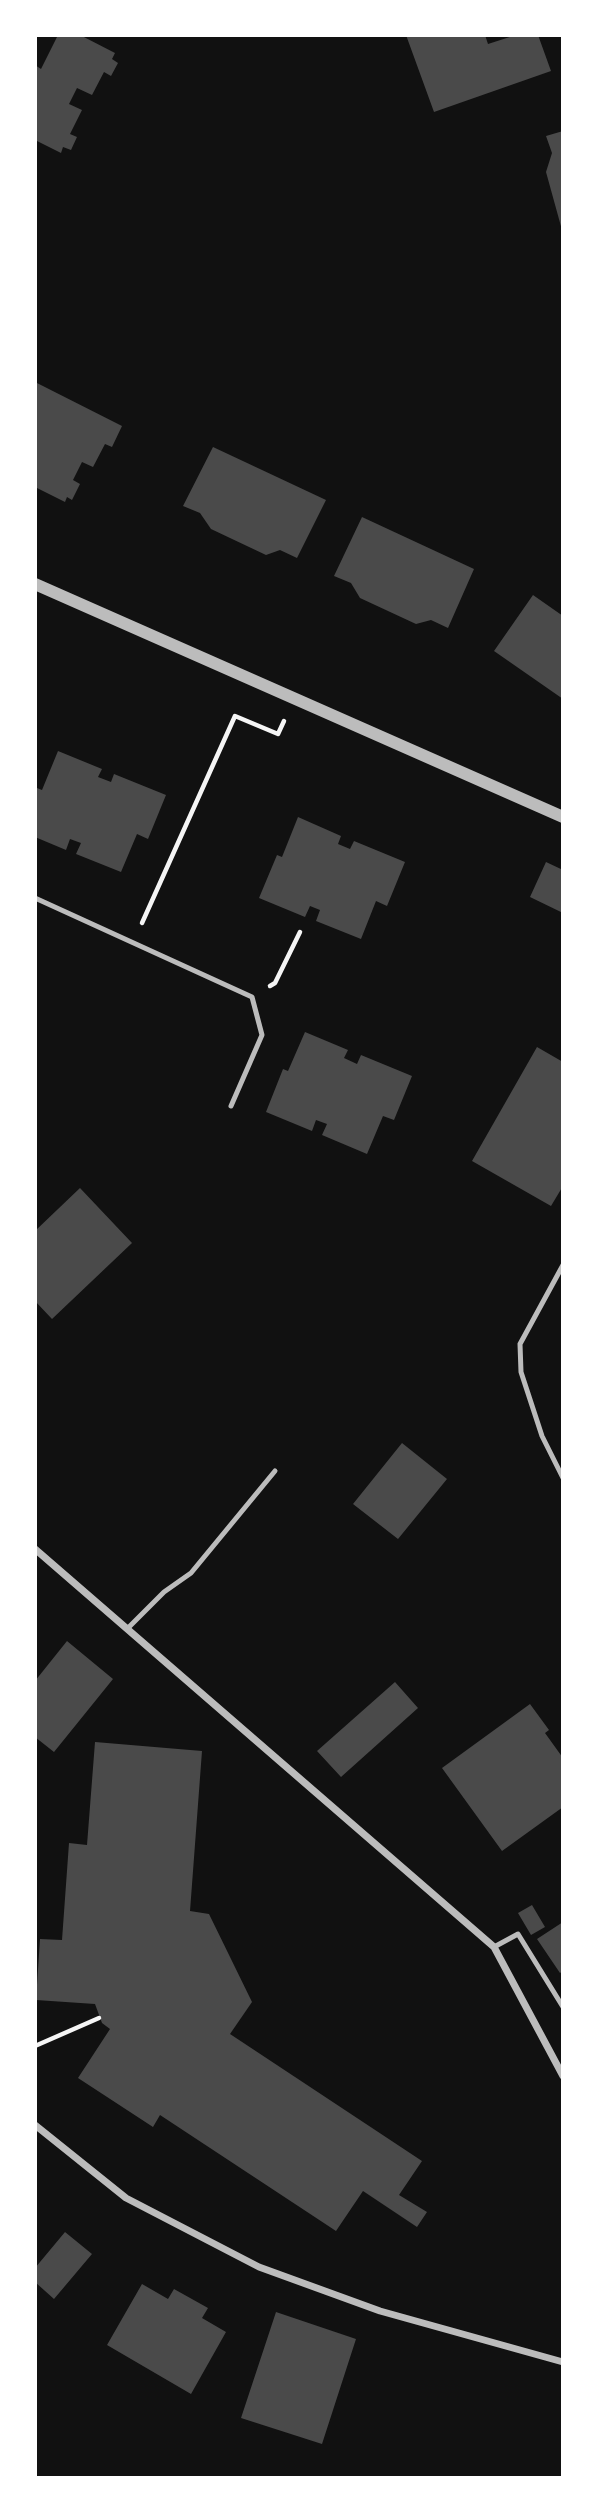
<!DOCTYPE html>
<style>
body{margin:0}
#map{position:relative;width:598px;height:2513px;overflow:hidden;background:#111;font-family:"Noto Sans",sans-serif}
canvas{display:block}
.frame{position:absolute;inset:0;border:37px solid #fff;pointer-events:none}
</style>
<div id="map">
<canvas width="598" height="2513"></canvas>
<div class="frame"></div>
</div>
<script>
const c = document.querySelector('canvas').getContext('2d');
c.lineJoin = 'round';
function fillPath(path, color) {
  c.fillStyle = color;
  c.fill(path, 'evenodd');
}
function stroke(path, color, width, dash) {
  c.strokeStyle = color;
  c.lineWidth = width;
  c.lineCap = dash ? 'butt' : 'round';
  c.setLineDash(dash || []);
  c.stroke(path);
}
fillPath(new Path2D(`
 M58,35h22l35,18 -3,6 6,4 -7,13 -7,-4 -12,23 -15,-7 -8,16 13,6 -12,24 7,3 -6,13 -8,-3 -2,6 -26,-13v-75l6,4z
 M406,35h79l3,9 28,-9h22l13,36 -117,41z
 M563,131v99h-1l-16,-58 6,-19 -6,-17z
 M35,382l87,44 -10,21 -7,-3 -12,23 -11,-5 -9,18 7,4 -8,16 -5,-3 -2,5 -30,-15z
 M213,447l113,53 -29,58 -17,-8 -14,5 -55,-26 -11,-16 -17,-7z
 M362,517l112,52 -26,59 -17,-8 -15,4 -56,-26 -9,-15 -17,-7z
 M533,595l30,21v83l-69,-48z
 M58,751l44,18 -4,8 13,5 3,-8 52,21 -18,44 -11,-5 -16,38 -45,-18 5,-11 -11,-4 -4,11 -31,-13v-44l2,-5 5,2z
 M298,817l43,19 -3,8 12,5 4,-8 51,21 -18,44 -11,-5 -15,38 -45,-18 4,-11 -10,-4 -5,11 -46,-19 18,-43 5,2z
 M546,862l17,8v43l-33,-16z
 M305,1032l43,18 -4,8 13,6 4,-9 51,21 -18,44 -11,-4 -16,38 -45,-19 5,-11 -11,-4 -4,11 -46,-19 17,-43 5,2z
 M537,1047l26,15v124l-12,20 -79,-45z
 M80,1188l52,55 -80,76 -17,-18v-70z
 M402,1443l45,36 -49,60 -45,-35z
 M67,1641l46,38 -59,73 -19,-15v-56z
 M395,1682l23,26 -77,69 -24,-26z
 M530,1704l19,26 -4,3 18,25v49l-61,44 -60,-83z
 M95,1742l107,9 -12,160 19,3 43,88 -22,32 192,127 -23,34 28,17 -10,15 -54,-36 -27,40 -176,-116 -7,12 -75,-49 32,-49 -8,-6 -7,-19 -59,-4 4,-61 22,1 7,-97 18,2z
 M532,1905l13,22 -14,8 -13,-22z
 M563,1922v49l-3,2 -23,-34z
 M65,2232l27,22 -38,45 -19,-17v-14z
 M142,2284l26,15 6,-10 34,19 -6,10 24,14 -35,62 -84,-49z
 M276,2312l80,27 -34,105 -81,-26z`), '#4a4a4a');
stroke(new Path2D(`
 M142,923l93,-207 43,18 6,-13
 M270,986l5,-3 25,-51
 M35,2046l64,-28`), '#f5f5f5', 4.5);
stroke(new Path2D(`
 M35,898l217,99 10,38 -31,71
 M563,1265l-43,79 1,28 21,64 21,42
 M127,1629l37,-37 27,-19 84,-102
 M494,1947l24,-13 45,73`), '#bcbcbc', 5);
stroke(new Path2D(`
 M35,1549l459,398 69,129
 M35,2125l91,73 133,69 121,44 183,51`), '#bcbcbc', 7);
stroke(new Path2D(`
 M35,584l528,233`), '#bcbcbc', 12);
</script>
